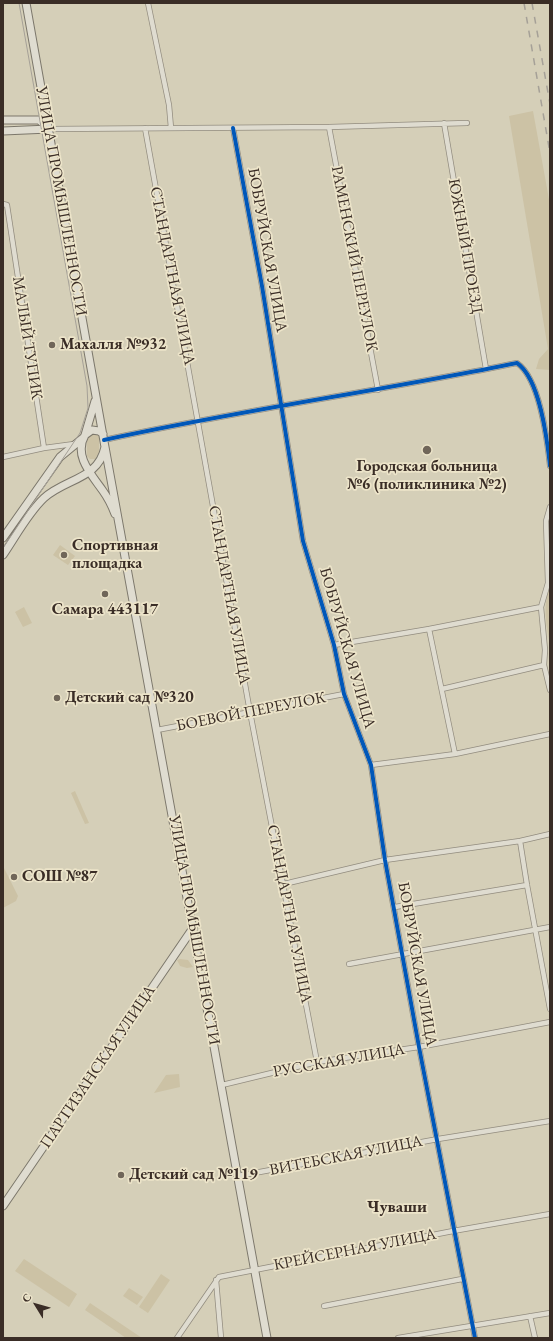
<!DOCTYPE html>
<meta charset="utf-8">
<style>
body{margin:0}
#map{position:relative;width:553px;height:1341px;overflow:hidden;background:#d5cfb8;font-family:"EB Garamond",serif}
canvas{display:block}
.frame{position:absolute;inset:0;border:4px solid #3a2d26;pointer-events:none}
.north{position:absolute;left:16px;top:1285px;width:40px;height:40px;-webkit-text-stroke:3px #ece4c9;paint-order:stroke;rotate:307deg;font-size:11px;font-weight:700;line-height:16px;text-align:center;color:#3a2d26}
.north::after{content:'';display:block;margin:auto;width:14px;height:18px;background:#3a2d26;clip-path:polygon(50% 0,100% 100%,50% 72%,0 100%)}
</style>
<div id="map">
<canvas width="553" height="1341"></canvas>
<div class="frame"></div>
<div class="north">С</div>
</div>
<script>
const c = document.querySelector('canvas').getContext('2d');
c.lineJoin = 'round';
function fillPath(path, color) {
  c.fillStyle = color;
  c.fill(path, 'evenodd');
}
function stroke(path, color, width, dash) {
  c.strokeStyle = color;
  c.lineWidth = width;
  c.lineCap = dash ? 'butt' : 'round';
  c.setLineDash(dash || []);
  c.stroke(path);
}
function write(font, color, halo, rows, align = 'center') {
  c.font = font + ' "EB Garamond",serif';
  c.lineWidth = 3.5;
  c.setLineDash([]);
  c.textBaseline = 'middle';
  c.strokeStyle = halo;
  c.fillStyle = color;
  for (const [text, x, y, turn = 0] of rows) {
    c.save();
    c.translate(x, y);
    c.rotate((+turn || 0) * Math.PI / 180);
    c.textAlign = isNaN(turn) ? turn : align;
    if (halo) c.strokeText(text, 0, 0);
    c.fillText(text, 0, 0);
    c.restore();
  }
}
fillPath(new Path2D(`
 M533,111l17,94v165l-14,-1 3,-10 9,-10 -39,-233z
 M90,433l9,1v18l-4,7h-5l-3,-3v-18z
 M60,545l15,11 -7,9 -15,-10z
 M549,587h1v58c-4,-20 -7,-38 -1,-58z
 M24,607l8,16 -9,4 -8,-15z
 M75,791l14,32 -4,1 -14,-31z
 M3,866l15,30 -2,5 -13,7z
 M180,959l8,1 5,7 -6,1 -7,-2 -3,-6z
 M179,1074l1,13 -26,6 12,-18z
 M24,1259l53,35 -8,13 -54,-36z
 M161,1274l9,6 -22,33 -9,-6z
 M129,1288l14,9 -6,8 -14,-9z
 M90,1303l52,35h-16l-41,-28z`), '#ccc2a5');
const street = new Path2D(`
 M148,3l21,102 2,23
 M444,123l42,246
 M329,127l49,263
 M145,128l105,584 67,350
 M233,128l29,158 41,255 31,104 10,49 27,71 14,95 34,187 56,291
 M49,129l280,-2 138,-4
 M3,204l4,1 37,243
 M104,440c137,-30 276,-49 413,-77 23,16 30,75 33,103
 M3,457l41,-9 30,-4
 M550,507l-4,14 2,62 -7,24 4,43 -1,15 6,25
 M429,629l26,125
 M334,645l95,-16 112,-22
 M442,689l102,-24
 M157,730l187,-36
 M371,765l84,-11 95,-20
 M520,841l7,44 23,124
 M284,884l101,-24 135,-19 30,-7
 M395,907l132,-22
 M349,964l201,-37
 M222,1085l95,-23 102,-15 131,-25
 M238,1176l200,-37 112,-18
 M216,1280l5,58
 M324,1306l138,-27
 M530,1316l5,22
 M177,1338l42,-61 234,-46 97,-17
 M398,1338l152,-25`);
const secondary = new Path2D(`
 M3,120h36l10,9
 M3,131l46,-2
 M103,434l-4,-3 -7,-1 -7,5c-12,21 7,40 18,56 5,7 9,15 12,23
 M85,435l10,-34
 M105,447l162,891
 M3,538l57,-81 23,-19
 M3,555c13,-19 25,-42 41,-57 22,-20 54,-18 61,-51l-79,-444
 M3,1206l190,-278`);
stroke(street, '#928c7f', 6);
stroke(secondary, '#7c776b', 9);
stroke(street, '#dfdcd0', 4.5);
stroke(secondary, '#dfdcd0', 7);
stroke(new Path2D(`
 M3,548l77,-115 8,-25 -1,-22 -68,-383`), '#a5a097', 1);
stroke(new Path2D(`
 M524,3l26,150
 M532,3l18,101`), '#a5a097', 1.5, [7, 7]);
stroke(new Path2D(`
 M233,128l29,158 41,255 31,104 10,49 27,71 14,95 34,187 56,291
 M104,440c137,-30 276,-49 413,-77 23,16 30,75 33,103`), '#0057b8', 4);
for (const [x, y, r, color] of [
 [52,345,4,"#706659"],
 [427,450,5,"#706659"],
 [64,555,4,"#706659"],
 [105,594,4,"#706659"],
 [57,698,4,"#706659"],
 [14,877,4,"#706659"],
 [121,1175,4,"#706659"]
]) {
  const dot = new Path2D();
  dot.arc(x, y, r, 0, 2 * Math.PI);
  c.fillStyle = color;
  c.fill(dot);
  stroke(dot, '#ece4c9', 1.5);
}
write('16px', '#3a2d26', '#ece4c9', [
 ["УЛИЦА ПРОМЫШЛЕННОСТИ",61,201,80],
 ["ЮЖНЫЙ ПРОЕЗД",465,246,80],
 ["БОБРУЙСКАЯ УЛИЦА",267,250,80],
 ["РАМЕНСКИЙ ПЕРЕУЛОК",354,259,79],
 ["СТАНДАРТНАЯ УЛИЦА",172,276,79],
 ["МАЛЫЙ ТУПИК",27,338,81],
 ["СТАНДАРТНАЯ УЛИЦА",229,595,80],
 ["БОБРУЙСКАЯ УЛИЦА",347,648,74],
 ["БОЕВОЙ ПЕРЕУЛОК",251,712,-11],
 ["СТАНДАРТНАЯ УЛИЦА",289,914,79],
 ["УЛИЦА ПРОМЫШЛЕННОСТИ",194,930,80],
 ["БОБРУЙСКАЯ УЛИЦА",417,964,80],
 ["РУССКАЯ УЛИЦА",339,1061,-10],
 ["ПАРТИЗАНСКАЯ УЛИЦА",98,1067,-56],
 ["ВИТЕБСКАЯ УЛИЦА",346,1156,-11],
 ["КРЕЙСЕРНАЯ УЛИЦА",355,1250,-11]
]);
write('bold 16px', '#3a2d26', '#ece4c9', [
 ["Махалля №932",60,345],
 ["Городская больница",427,467,"center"],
 ["№6 (поликлиника №2)",427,485,"center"],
 ["Спортивная",72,546],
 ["площадка",72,564],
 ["Самара 443117",105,610,"center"],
 ["Детский сад №320",65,698],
 ["СОШ №87",22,877],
 ["Детский сад №119",129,1175]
], 'left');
write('bold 17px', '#3a2d26', '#ece4c9', [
 ["Чуваши",397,1207]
]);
</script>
